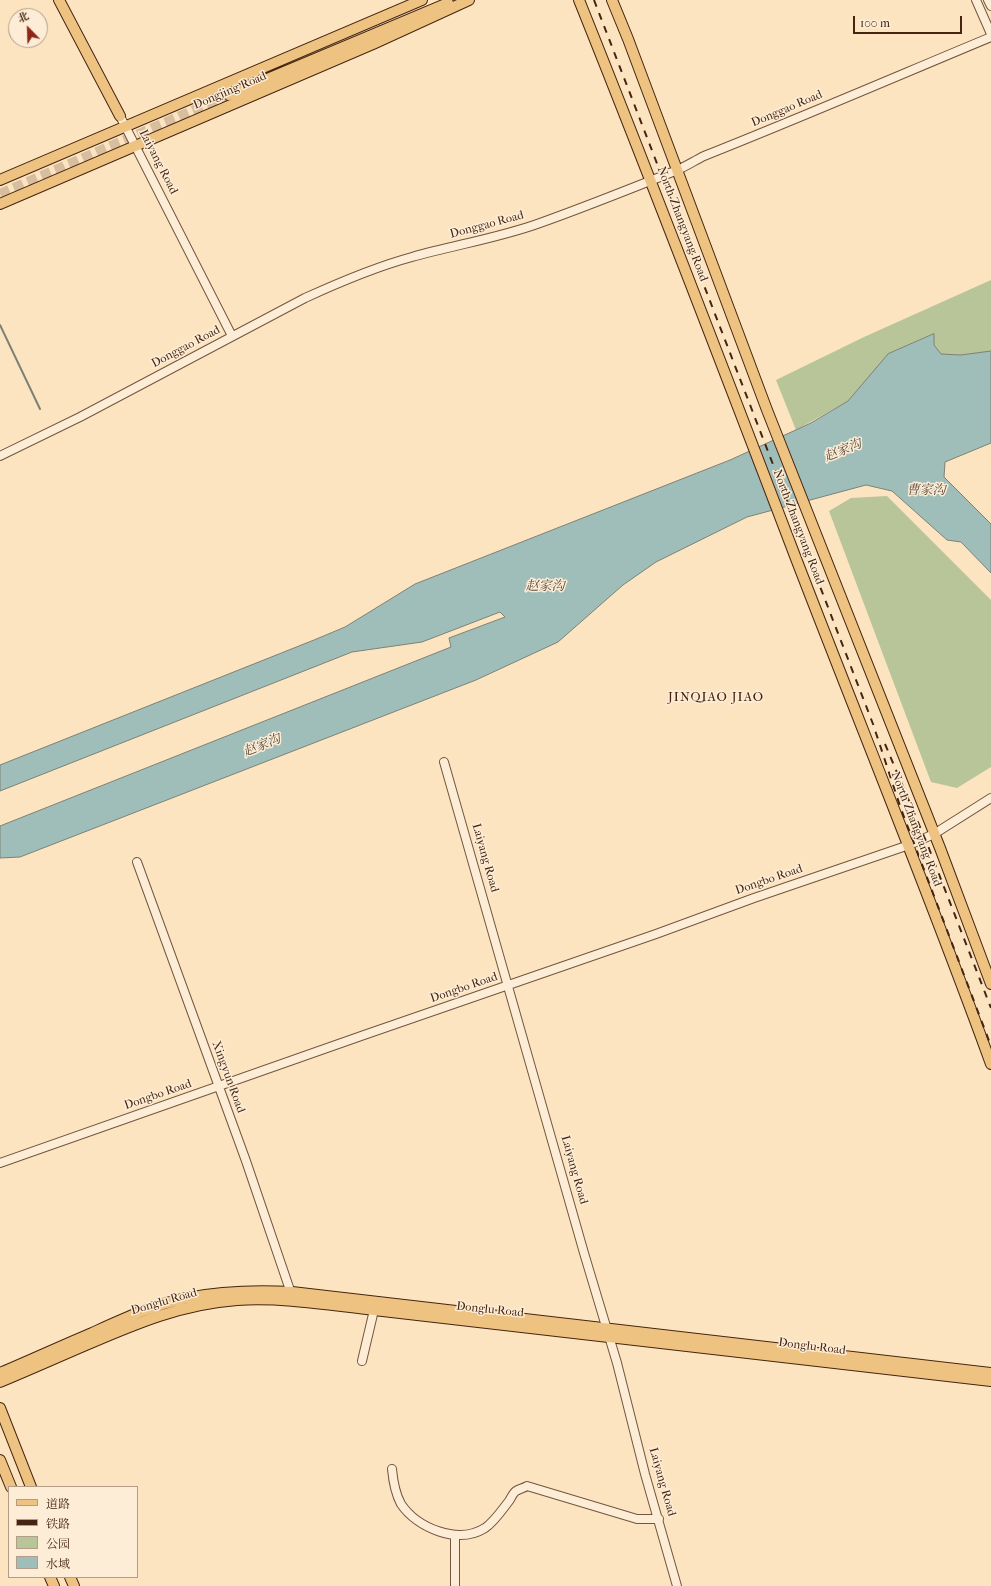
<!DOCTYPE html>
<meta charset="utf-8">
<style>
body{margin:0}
#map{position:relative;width:991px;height:1586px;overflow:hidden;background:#fce4c1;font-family:"IM FELL French Canon","Noto Serif SC",serif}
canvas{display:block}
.legend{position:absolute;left:8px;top:1486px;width:130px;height:92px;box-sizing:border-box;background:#fdedd7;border:1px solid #b39d88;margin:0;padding:5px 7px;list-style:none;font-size:12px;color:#452511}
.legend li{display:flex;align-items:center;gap:8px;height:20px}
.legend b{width:20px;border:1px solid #b39d88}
.north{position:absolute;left:8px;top:8px;width:40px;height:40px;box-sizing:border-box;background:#fdedd7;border:1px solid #b39d88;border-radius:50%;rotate:337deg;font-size:11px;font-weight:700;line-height:16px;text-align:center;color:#452511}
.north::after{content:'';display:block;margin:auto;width:14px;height:18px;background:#8f2418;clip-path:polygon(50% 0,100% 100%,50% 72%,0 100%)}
.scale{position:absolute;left:853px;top:16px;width:109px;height:18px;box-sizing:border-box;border:2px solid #452511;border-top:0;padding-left:5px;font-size:12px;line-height:14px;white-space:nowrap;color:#452511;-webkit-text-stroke:3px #fdedd7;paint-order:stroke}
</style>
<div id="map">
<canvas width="991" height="1586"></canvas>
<ul class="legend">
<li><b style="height:5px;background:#eec280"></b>道路</li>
<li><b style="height:5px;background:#452511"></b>铁路</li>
<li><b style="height:11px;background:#b8c598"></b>公园</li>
<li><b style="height:11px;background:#a0beb9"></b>水域</li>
</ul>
<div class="north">北</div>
<div class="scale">100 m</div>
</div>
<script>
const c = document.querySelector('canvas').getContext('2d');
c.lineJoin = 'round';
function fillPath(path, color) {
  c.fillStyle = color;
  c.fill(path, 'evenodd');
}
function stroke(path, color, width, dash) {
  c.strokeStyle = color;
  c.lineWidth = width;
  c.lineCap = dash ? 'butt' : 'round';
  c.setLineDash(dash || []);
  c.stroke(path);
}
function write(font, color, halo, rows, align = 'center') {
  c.font = font + ' "IM FELL French Canon","Noto Serif SC",serif';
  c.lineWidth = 3;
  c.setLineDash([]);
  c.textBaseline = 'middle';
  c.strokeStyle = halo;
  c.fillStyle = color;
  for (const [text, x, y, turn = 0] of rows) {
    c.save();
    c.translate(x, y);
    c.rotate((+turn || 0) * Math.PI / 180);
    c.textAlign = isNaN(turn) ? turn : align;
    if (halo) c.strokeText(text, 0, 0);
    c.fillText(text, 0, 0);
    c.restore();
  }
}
fillPath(new Path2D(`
 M991,280v71l-30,4 -20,-1 -7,-9v-11l-43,19 -43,48 -52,29 -20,-50 88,-43z
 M887,496l104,104v167l-34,21 -26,-6 -102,-271 22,-13z`), '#b8c598');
const water = new Path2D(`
 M934,334v11l7,9 20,1 30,-4v92l-46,19 -1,15 47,47v49l-30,-31 -14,-2 -55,-49 -26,-6 -119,32 -91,45 -33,23 -65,57 -82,38 -456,177 -20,1v-32l451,-179 -2,-9 56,-21 -5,-5 -78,30 -70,10 -352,139v-26l314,-125 31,-13 70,-43 315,-124 81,-37 37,-22 40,-47z`);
fillPath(water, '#a0beb9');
stroke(water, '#7c8176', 1);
stroke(new Path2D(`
 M0,325l40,84`), '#7c8176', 2);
stroke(new Path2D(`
 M0,194l229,-99`), '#d7be9e', 10, [10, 5]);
const minor = new Path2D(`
 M976,0l15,34
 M988,0l3,6
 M120,116l112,220
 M0,456l80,-39 225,-119c35,-16 70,-31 107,-41 42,-12 87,-19 128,-34 45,-16 90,-34 135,-52 10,-4 19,-10 29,-15 96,-38 191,-79 287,-119
 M444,762l140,491 33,110 28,111 32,112
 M137,862l109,299 46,135
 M0,1163l364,-128 292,-101 98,-36 155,-53 25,-11 57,-36
 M362,1361l12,-51
 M392,1469c1,11 3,24 9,35 16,24 57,41 84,24 9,-6 17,-18 24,-27 2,-3 4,-8 7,-10 3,-2 8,-3 11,-5l110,33h22
 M455,1535v51`);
const major = new Path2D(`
 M59,0l61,116
 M579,0c74,184 145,370 216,556 65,169 134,337 196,508
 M612,0l16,39 139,371 173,438 51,136
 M229,95l219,-92
 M0,180l422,-180
 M0,204l373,-160 96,-44
 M0,1373c31,-13 61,-27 92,-40 31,-14 61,-28 94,-35 36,-7 70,-8 106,-6l699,81
 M0,1382c29,-12 58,-25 86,-37 51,-22 96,-41 151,-45 46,-3 92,5 137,10l617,71
 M0,1408l31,79
 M0,1460l11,27
 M50,1577l4,9
 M70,1577l4,9`);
stroke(minor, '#73553d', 10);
stroke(major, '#452511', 12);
stroke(minor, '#fdedd7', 8);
stroke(major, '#eec280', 10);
stroke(new Path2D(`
 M594,0l279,724 28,85 90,237
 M885,744l43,102 63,162`), '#452511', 2, [7, 7]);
write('12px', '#452511', '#fdedd7', [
 ["Dongjing Road",230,91,-23],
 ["Donggao Road",787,109,-23],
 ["Laiyang Road",158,162,63],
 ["North Zhangyang Road",682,224,69],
 ["Donggao Road",487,225,-15],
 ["Donggao Road",186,347,-28],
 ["North Zhangyang Road",798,527,69],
 ["North Zhangyang Road",916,829,69],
 ["Laiyang Road",485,858,74],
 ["Dongbo Road",769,880,-19],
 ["Dongbo Road",464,988,-19],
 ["Xingyun Road",228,1077,70],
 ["Dongbo Road",158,1095,-19],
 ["Laiyang Road",574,1170,74],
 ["Donglu Road",164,1302,-16],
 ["Donglu Road",490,1310,6],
 ["Donglu Road",812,1347,7],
 ["Laiyang Road",662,1482,74]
]);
write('italic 13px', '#5c4b3b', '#fdedd7', [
 ["赵家沟",843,451,-22],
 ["曹家沟",926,491],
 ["赵家沟",545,587],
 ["赵家沟",262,746,-22]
]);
c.letterSpacing = '1px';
write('13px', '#452511', '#fdedd7', [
 ["JINQIAO JIAO",716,698]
]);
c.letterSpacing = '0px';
</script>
